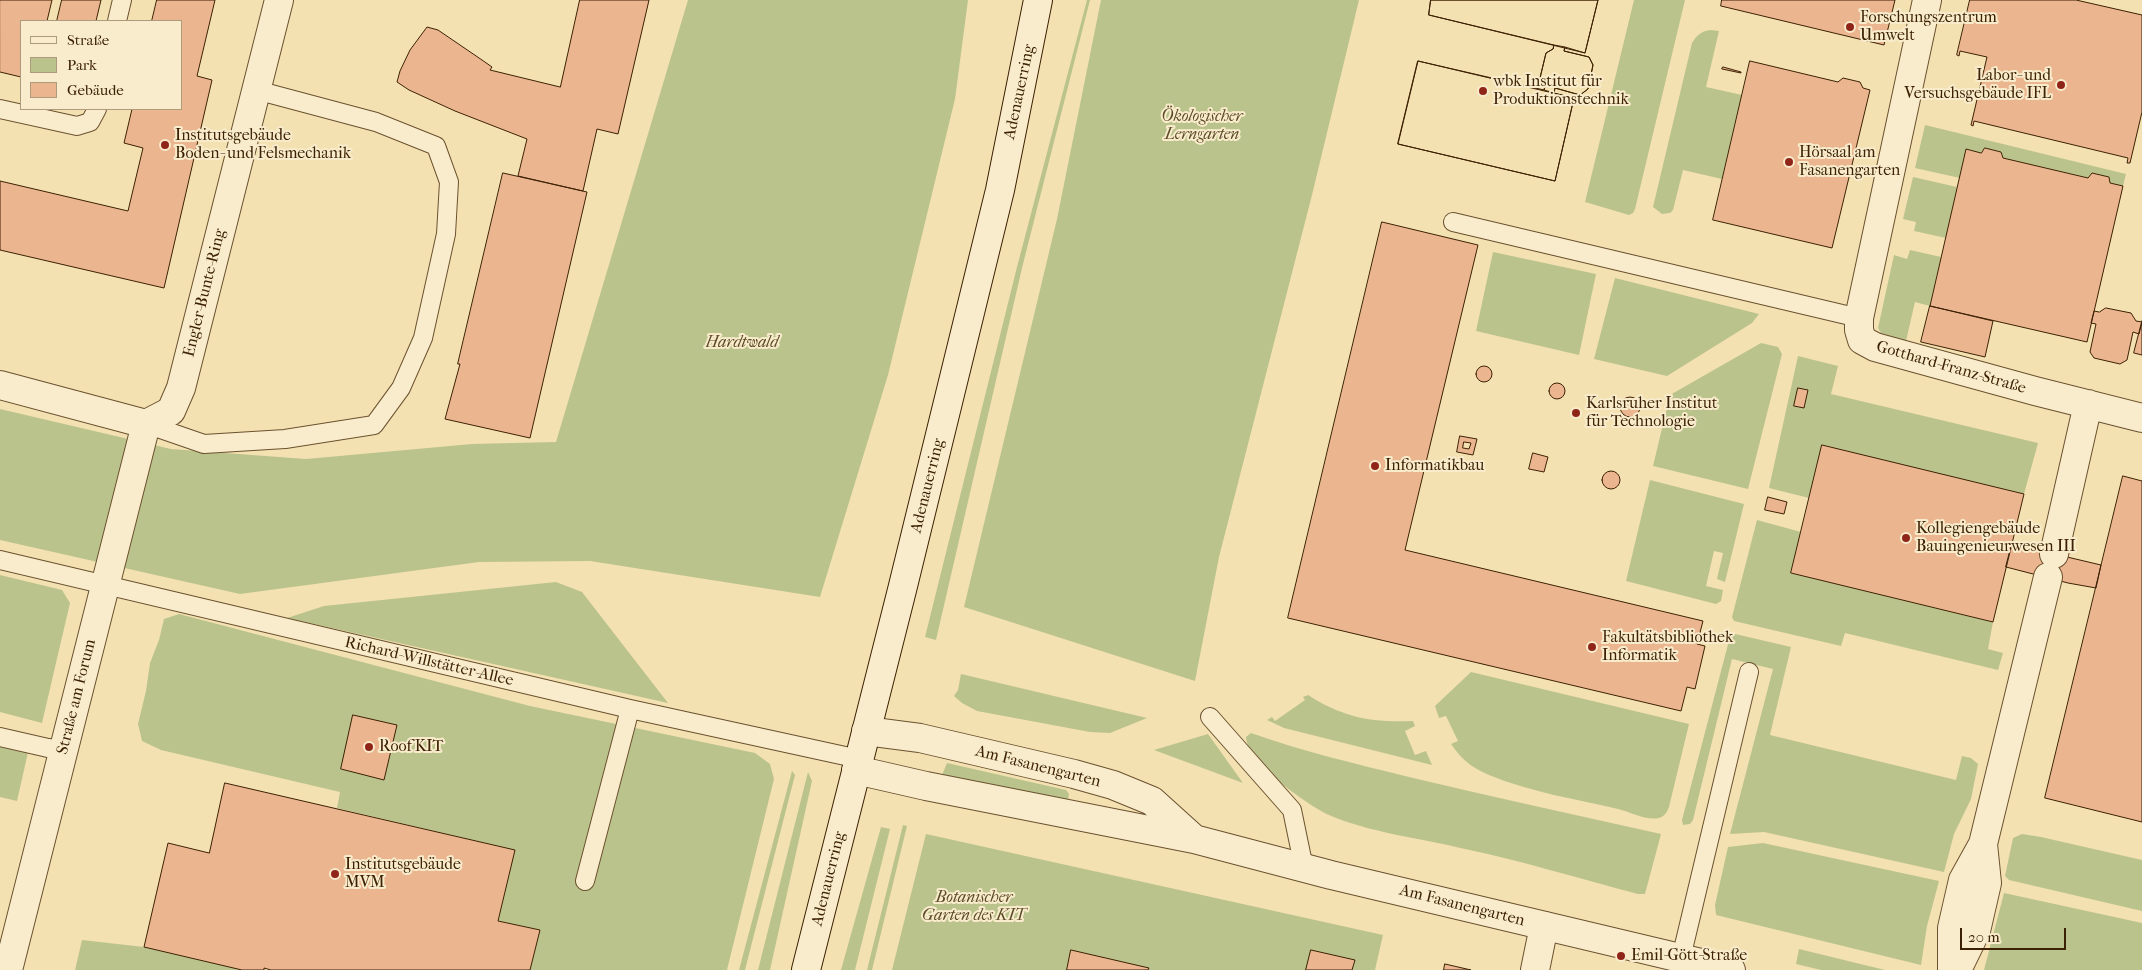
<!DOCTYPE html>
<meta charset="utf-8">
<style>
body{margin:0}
#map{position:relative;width:2142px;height:970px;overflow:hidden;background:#f4e1b1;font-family:"IM FELL French Canon",serif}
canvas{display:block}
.legend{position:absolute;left:20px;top:20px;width:162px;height:90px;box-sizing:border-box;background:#f8eccc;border:1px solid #ad9b7c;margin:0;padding:6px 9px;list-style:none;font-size:15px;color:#3d2104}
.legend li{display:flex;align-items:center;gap:10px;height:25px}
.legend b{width:25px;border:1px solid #ad9b7c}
.scale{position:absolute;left:1960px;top:928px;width:106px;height:22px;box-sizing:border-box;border:2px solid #3d2104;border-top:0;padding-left:6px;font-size:15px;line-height:18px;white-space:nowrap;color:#3d2104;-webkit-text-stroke:4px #f8eccc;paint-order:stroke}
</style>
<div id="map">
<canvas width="2142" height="970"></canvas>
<ul class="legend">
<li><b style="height:6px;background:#f8eccc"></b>Straße</li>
<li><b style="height:14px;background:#bbc38c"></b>Park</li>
<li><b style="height:14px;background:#eab58f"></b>Gebäude</li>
</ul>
<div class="scale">20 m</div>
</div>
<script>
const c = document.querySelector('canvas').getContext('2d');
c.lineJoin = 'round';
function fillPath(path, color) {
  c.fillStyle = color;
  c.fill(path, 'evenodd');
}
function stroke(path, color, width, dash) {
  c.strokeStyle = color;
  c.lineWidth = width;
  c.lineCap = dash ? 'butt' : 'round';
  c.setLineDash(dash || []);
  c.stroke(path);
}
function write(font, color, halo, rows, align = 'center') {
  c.font = font + ' "IM FELL French Canon",serif';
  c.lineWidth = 4;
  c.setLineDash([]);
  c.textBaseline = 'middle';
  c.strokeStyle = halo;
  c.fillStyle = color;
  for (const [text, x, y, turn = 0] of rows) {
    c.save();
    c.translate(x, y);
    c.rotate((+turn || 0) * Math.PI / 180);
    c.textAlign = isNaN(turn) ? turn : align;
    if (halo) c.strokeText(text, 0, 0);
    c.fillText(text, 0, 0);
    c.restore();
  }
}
fillPath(new Path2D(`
 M688,0h280l-13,99 -67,276 -68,222 -230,-36 -111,1 -239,32 -240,-54v-131l171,40 135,10 166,-15 84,-2z
 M1087,0h3l-68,268 -86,372 -11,-3 92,-370z
 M1101,0h258l-47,195 -93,362 -24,124 -231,-74 93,-388z
 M1634,0h51l-50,209 -2,4 -4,2 -44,-13z
 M1711,30l8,1 -13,56 36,8 -20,84 -39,-9 -10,40 -3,3 -8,1 -9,-7 39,-164c5,-8 9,-12 19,-13z
 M1925,125l201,49 -3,12 -13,-3 -1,-6 -17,-4 -4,5 -85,-20 -2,-6 -16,-4 -4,5 -15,-4 -6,29 -45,-10z
 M1913,177l44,10 -11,51 -32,-7 2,-9 -13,-3z
 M1910,250l31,7 -11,49 -15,-4 -9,39 -24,-6 -4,-7 16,-73 13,4z
 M1493,252l103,22 -17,81 -103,-24z
 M1615,278l144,36 -7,9 -85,53 -73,-17z
 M1761,343l17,4 4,7 -34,135 -95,-23 17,-71z
 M1798,356l40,10 -7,28 207,49 -14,51 -202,-48 -13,52 -40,-10z
 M1650,480l94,24 -19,78 -8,-3 6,-26 -9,-2 -8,35 17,4 -2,11 -5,3 -90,-23z
 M1757,520l44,12 -10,41 202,49 -5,27 15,4 -5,17 -153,-37 -4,13 -107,-25 -2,-4z
 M0,575l62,15 8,13 -28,120 -42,-11z
 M556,582l26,10 86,111 -381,-85 37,-12z
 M179,614l351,92 225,47 15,11 4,15 -47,191h-197l10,-40 -42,-9 16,-71 -177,-42 3,-16 -179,-42 -19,-9 -4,-17 8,-33 4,-28 9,-23 5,-21z
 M1731,633l60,14 -21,88 186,45 6,-24 9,2 7,6 -7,35 -17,35 -10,38 -180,-40 -34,2 43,-165 -41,-10 -39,161 -3,4 -7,1 -1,-5z
 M1471,672l218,52 -20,83c-2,5 -4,9 -10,11 -13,3 -28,-6 -41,-9 -43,-10 -88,-17 -129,-34 -18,-8 -27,-15 -38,-31l7,-3 -12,-25 -7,2 -4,-12z
 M961,674l186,44 -37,15 -20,-1 -113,-21 -15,-8 -8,-7 4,-6z
 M1308,695c34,22 64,28 105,26l2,5 -10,5 10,24 11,-4 6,14 -148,-37 -17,-8 5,-3 3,4 30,-21 -2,-3z
 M1251,733c51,18 105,31 158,44 84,20 168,38 252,57l-16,60h-7c-58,-15 -115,-33 -173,-45 -41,-10 -98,-17 -136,-34 -22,-10 -82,-53 -83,-78z
 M1208,734l35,49 -89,-33z
 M0,741l29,7 -12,53 -17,-4z
 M947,763l119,27 3,4 -1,6 -5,2 -6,-1 -115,-26z
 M792,771l3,4 -50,195h-6z
 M808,772l4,9 -42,189h-12z
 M903,825l4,1 -35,144h-5z
 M881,827l9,2 -35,141h-14z
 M926,834l457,101 -8,35h-483z
 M2022,834l19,3 101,23v51l-133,-31 -4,-4 8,-38z
 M1763,843l176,38 -12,45 -6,39 -205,-50 -1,-10 13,-58z
 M2004,893l138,30v47h-158z
 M82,940l62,7 98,23h-167z
 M1799,949l86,21h-64l-25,-6z`), '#bbc38c');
const building = new Path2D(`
 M0,0h52l-5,21h-26v56l-21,-5z
 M62,0h39l-5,21h-39z
 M157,0h58l-18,76 15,4 -48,208 -164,-38v-69l128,30 15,-63 -19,-5 8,-34h49v-88h-29z
 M580,0h69l-31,134 -21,-5 -14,62 -65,-15 9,-37 -72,-28 -46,-21 -12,-8 3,-11 10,-21 17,-23 11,3 44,30 10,7 -2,3 70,17z
 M1431,0h167l-13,53 -156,-38z
 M1431,0h167l-13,53 -20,-6 -1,4 25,6 4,8 -5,24 -8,6 -25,-7 -1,5 20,5 -19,83 -157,-37 20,-83 126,29 1,-4 -5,-8 6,-25 7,-4 1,-4 -125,-30z
 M1722,0h173l-11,45 -163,-39z
 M1970,0h106l66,15v97l-12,51h-3l1,-5 -154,-37 -1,5 -2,-1 16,-68 -27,-6 -1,5 -2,-1z
 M1554,45l11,2 -1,4 25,6 4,8 -5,24 -8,6 -25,-7 -1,5 -10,-3 1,-4 -5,-8 6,-25 7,-4z
 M1418,61l156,37 -19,83 -157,-37z
 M1750,61l88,21 5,-4 17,4 3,6 7,2 -38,158 -119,-28z
 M1723,67l18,5v1l-19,-4z
 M1985,148l16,4 2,6 85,20 4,-5 17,4 1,6 13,3 -36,156 -157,-36 36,-157 15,4z
 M503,173l84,19 -57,246 -85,-19 15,-55h-2z
 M1382,222l96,23 -73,305 298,71 -6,23 8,2 -10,43 -8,-2 -6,24 -393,-93z
 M1930,306l63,15 -8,36 -64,-15z
 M2106,308l25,5 5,8 6,1 -3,12 -6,-2 -6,28 -7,4 -26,-6 -4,-6 6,-28 -5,-1 3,-12 5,1z
 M2142,321v34l-8,-2z
 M1476 374a8 8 0 1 1 16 0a8 8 0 1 1-16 0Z
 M1549 391a8 8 0 1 1 16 0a8 8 0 1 1-16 0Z
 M1798,388l10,2 -4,18 -10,-2z
 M1620 407a10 10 0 1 1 20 0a10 10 0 1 1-20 0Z
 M1460,436l17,3 -4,16 -16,-3zM1464,442l7,1 -2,6 -6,-1z
 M1822,445l202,49 -31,128 -202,-49z
 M1533,453l15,4 -4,15 -15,-3z
 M1602 480a9 9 0 1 1 18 0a9 9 0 1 1-18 0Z
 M2123,476l19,5v341l-97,-24z
 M1768,497l19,5 -3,12 -19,-4z
 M2012,544l89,21 -5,23 -28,-5 -62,-16z
 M353,715l44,10 -13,55 -43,-11z
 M225,783l290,67 -17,71 42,9 -10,40h-259l-7,-2v2h-22l-98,-23 24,-104 41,10z
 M1071,950l78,18 -1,2h-81z
 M1311,950l44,10 -3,10h-46z
 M1445,964l26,6h-27z`);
fillPath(building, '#eab58f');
stroke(building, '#3d2104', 1);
const service = new Path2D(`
 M117,21l5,-21
 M0,109l77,17 13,-4 7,-13
 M1453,222l406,96
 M146,424l58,20 81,-5 89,-14 27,-37 22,-50 23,-104 3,-52 -13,-36 -60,-24 -120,-32
 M0,560l630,149 229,50
 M1210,717l82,93 12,58
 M0,737l48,11 15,2
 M585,881l45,-172
 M1681,958l68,-286`);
const minor = new Path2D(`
 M1927,0l-68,318v12l3,10 13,7 160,44 107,27
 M0,385l146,39 25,-13 10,-23 98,-388
 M2054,554l34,-150
 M8,970l138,-546
 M1535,970l9,-44
 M1952,970v-42l11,-48 20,-36 65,-267
 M1957,970l19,-39 11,-48 -4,-39`);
const tertiary = new Path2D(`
 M866,731l54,7 154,36 39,11 39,16 41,37
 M856,770l70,16 268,53 137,36 400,95`);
const secondary = new Path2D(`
 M806,970l96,-380 98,-400 38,-190`);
stroke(service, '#6b512f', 20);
stroke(minor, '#6b512f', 30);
stroke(tertiary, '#6b512f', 30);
stroke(secondary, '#3d2104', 30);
stroke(service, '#f8eccc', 18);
stroke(minor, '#f8eccc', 28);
stroke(tertiary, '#f8eccc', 28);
stroke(secondary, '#f8eccc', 28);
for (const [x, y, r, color] of [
 [1850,27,5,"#8f2418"],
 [2061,85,5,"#8f2418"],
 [1483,91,5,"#8f2418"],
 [165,145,5,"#8f2418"],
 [1789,162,5,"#8f2418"],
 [1576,413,5,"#8f2418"],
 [1375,466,5,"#8f2418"],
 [1906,538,5,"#8f2418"],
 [1592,647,5,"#8f2418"],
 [369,747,5,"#8f2418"],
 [335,874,5,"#8f2418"],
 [1621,956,5,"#8f2418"]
]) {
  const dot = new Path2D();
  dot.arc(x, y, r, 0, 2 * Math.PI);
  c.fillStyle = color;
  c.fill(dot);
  stroke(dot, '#f8eccc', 2);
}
write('16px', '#3d2104', '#f8eccc', [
 ["Forschungszentrum",1860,18],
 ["Umwelt",1860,36],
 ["Labor- und",2051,76,"right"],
 ["Versuchsgebäude IFL",2051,94,"right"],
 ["wbk Institut für",1493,82],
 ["Produktionstechnik",1493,100],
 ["Institutsgebäude",175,136],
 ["Boden- und Felsmechanik",175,154],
 ["Hörsaal am",1799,153],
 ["Fasanengarten",1799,171],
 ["Karlsruher Institut",1586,404],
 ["für Technologie",1586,422],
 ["Informatikbau",1385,466],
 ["Kollegiengebäude",1916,529],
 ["Bauingenieurwesen III",1916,547],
 ["Fakultätsbibliothek",1602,638],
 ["Informatik",1602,656],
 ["RoofKIT",379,747],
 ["Institutsgebäude",345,865],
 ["MVM",345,883],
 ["Emil-Gött-Straße",1631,956]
], 'left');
write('16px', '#3d2104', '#f8eccc', [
 ["Adenauerring",1020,92,-78],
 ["Engler-Bunte-Ring",205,293,-76],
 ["Gotthard-Franz-Straße",1951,368,16],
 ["Adenauerring",928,486,-76],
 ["Richard-Willstätter-Allee",429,662,13],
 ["Straße am Forum",77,697,-76],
 ["Am Fasanengarten",1038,767,14],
 ["Adenauerring",829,879,-76],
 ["Am Fasanengarten",1462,906,14]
]);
write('italic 16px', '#5c4a26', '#f8eccc', [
 ["Ökologischer",1202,117],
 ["Lerngarten",1202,135],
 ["Hardtwald",742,343],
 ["Botanischer",974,898],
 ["Garten des KIT",974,916]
]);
</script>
